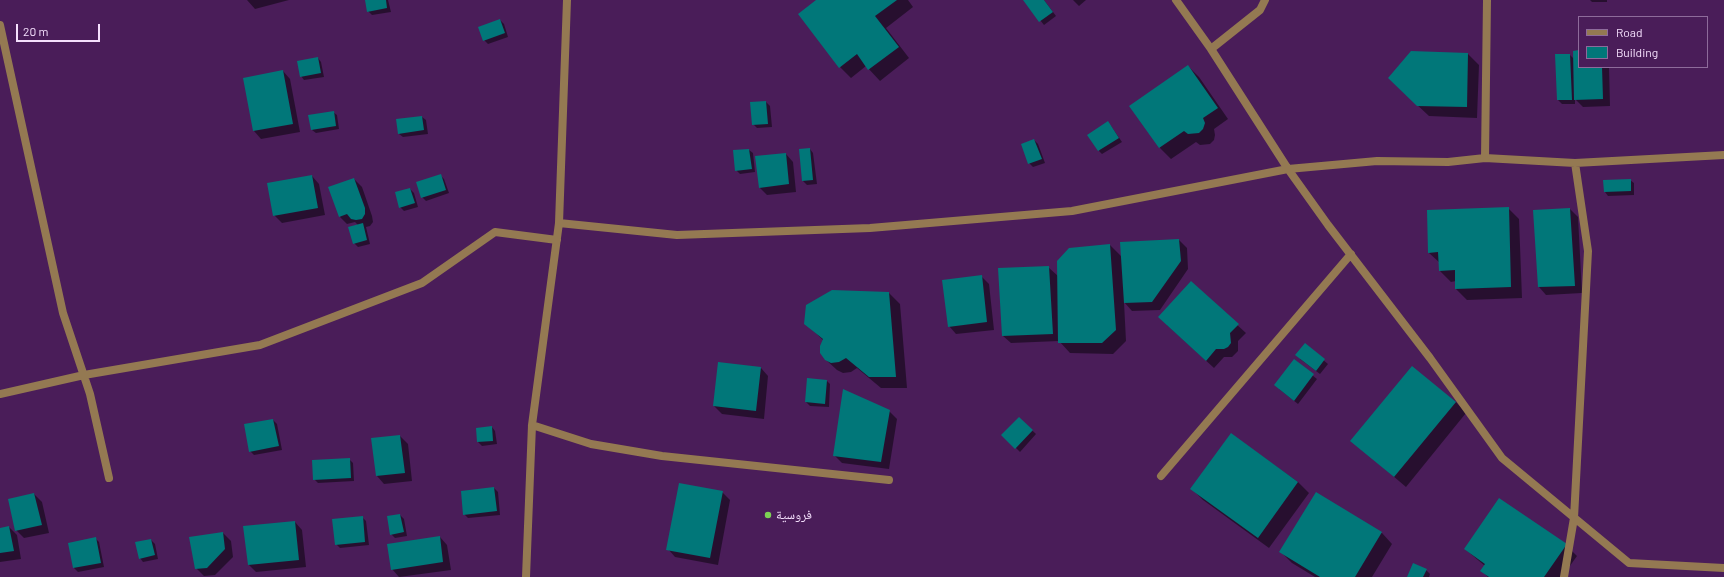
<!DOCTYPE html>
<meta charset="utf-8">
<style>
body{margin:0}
#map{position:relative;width:1724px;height:577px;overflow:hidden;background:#4a1d59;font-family:Barlow,sans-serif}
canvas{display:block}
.legend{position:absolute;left:1578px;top:16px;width:130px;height:52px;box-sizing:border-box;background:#4a1d59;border:1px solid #8e6b9b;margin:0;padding:5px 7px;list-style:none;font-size:12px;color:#f5e0fd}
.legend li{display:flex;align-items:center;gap:8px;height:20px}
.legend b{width:20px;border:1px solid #8e6b9b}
.scale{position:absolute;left:16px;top:24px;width:84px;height:18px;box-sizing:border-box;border:2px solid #f5e0fd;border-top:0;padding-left:5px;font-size:12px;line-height:14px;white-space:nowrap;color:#f5e0fd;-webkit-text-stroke:3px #4a1d59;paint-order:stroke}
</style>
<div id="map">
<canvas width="1724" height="577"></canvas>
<ul class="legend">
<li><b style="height:5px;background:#947952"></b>Road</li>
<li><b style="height:11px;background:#017779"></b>Building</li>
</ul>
<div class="scale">20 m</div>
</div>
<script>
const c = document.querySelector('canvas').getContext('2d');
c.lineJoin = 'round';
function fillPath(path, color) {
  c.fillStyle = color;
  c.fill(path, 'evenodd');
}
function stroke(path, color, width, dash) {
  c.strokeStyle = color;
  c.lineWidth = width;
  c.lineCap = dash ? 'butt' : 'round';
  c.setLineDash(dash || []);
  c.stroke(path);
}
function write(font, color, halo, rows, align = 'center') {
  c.font = font + ' Barlow,"Noto Naskh Arabic",sans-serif';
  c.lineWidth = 3;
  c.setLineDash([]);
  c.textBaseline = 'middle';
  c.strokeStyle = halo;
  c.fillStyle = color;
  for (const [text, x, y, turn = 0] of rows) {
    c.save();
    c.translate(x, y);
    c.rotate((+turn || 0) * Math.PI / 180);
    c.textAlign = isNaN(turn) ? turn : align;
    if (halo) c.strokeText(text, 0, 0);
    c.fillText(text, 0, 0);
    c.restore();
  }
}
fillPath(new Path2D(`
 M247,0h42l-34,9z
 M366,0h22l3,12 -19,3 -4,-4z
 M818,0h90l5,7 -27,21 23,30 -29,23 -14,-15 -15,12 -11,-11z
 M1024,0h20l12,16 -12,9z
 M1073,0h13l-7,6z
 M1590,0h17v2h-15z
 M500,20l4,4 4,13 -20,7 -4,-4z
 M1579,51v16h30l1,39 -27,1 -8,-8v5h-13l-4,-4 12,-45 4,4z
 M1468,54l11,11 -2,53 -48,-2 -29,-27z
 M318,58l3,4 3,15 -20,3 -3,-4z
 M1188,66l11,11 29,42 -14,10 1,6 -1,5 -4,4 -10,1 -4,-3 -25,17 -11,-11 -29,-42z
 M283,71l7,8 10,53 -39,7 -7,-8z
 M766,102l4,4 2,21 -15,1 -4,-4z
 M333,112l4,3 2,14 -23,4 -4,-3z
 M422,117l4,3 2,14 -25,3 -4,-3z
 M1111,126l11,16 -20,12 -3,-3z
 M1034,140l4,4 7,19 -12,4 -4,-4z
 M810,149l3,4 4,31 -10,1 -4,-4 -3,-31z
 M749,150l4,3 2,19 -15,2 -4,-4z
 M786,154l7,8 3,30 -29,3 -8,-8z
 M440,175l4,4 5,14 -23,8 -4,-4z
 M312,176l7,8 6,31 -43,8 -8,-8z
 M354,179l8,8 10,29 1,6 -3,4 -4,1 4,17 -12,3 -4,-4 4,-18 -3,-3 -8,2 -7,-7z
 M1630,180l4,3v12l-26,1 -3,-4z
 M410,189l4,4 4,14 -14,4 -4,-4z
 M1508,208l11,11 3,79 -55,2 -11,-11v-8l-5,1 -11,-11v-8l-11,-10z
 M1570,209l8,8 4,76 -36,2 -7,-8 -4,-76z
 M1179,240l8,8 1,21 -28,41 -28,1 -8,-9 2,39 -13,13 -43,-1 -11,-12 -48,2 -8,-7 45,-69 10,9 52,-31 12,12z
 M981,276l8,8 5,46 -38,4 -7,-8z
 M1191,283l55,50 -8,8v10l-6,6h-8l-10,11 -47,-43z
 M889,293l11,11 7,84h-26l-24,-20 -6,4 -8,1 -6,-3 -12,-11 -2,-19 -18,-17z
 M1305,345l23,19 -8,10 -20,-15z
 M1294,361l23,18 -19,25 -19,-15z
 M761,368l7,8 -4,43 -42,-5 -8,-8z
 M827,381l3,3 -1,23 -19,-1 -4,-4z
 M1456,402l10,11 -60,74 -54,-46z
 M889,411l8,8 -8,50 -47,-6 -8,-8z
 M1019,418l17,16 -16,18 -17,-17z
 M273,420l4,4 5,26 -28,5 -4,-4z
 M492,427l3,4 2,13 -15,2 -4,-4 -1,-13z
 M1231,434l67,48 11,11 -40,55 -66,-48 -11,-11z
 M400,436l8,8 4,37 -28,3 -7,-8z
 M349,459l4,4 1,18 -36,2 -4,-4z
 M494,488l4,4 2,23 -32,3 -4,-4z
 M722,492l8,8 -12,65 -43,-8 -7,-8z
 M34,494l8,8 7,31 -25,5 -8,-8z
 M400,515l4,4 3,17 -12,2 -4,-4z
 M362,517l4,4 3,24 -29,3 -4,-4z
 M295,522l7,8 4,37 -50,5 -8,-8z
 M9,527l8,8 4,24 -21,3v-33z
 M223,533l8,8 2,16 -18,18 -11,1 -8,-8z
 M1382,533l10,11 -20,33h-57l-23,-14 -11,-11z
 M440,537l7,8 4,25 -52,7 -7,-8z
 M95,538l4,4 5,25 -26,5 -4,-4 -5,-24z
 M151,540l4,4 3,15 -15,3 -3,-4z
 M1566,545l11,11 -15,21h-74l-6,-6 3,-5 -20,-17z
 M1426,570l4,4 -1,3h-21z`), '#0007');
fillPath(new Path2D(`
 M365,0h21l1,8 -20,4z
 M816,0h81l-22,16 24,31 -31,23 -11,-16 -18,14 -41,-54z
 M1023,0h21l9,12 -14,10z
 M500,19l5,14 -22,8 -5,-14z
 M1579,50v17h23l1,32 -29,1 -1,-49z
 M1411,51l57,2 -1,54 -50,-1 -29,-28z
 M1555,54h15l2,46h-15z
 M318,57l3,16 -21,4 -3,-16z
 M1188,65l30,43 -15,10 2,5 -2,6 -4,4 -11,1 -4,-3 -25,17 -30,-42z
 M283,70l10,54 -40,7 -10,-53z
 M766,101l2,23 -16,1 -2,-23z
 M334,111l2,15 -25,4 -3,-15z
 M422,116l2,14 -26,4 -2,-15z
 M1108,121l11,17 -21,13 -11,-16z
 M1034,139l8,20 -14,5 -7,-20z
 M810,148l3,32 -11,1 -3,-32z
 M749,149l3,20 -17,2 -2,-21z
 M786,153l3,31 -30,4 -4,-32z
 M441,174l5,16 -25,8 -5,-16z
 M312,175l6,33 -45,8 -6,-33z
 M354,178l11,30v6l-3,5 -6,1 -5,-1 -4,-5 -8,3 -11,-30z
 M1631,179v12l-27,1 -1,-12z
 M410,188l5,15 -16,5 -4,-16z
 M1509,207l2,80 -56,2v-19l-16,1 -1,-19 -10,1 -1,-43z
 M1570,208l5,78 -37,1 -5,-77z
 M363,223l4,17 -14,4 -5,-17z
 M1179,239l2,22 -29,41 -28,1 -4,-61z
 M1110,244l6,86 -14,13h-44l-1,-82 12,-13z
 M1049,266l4,68 -51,2 -4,-68z
 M982,275l5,47 -39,5 -6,-47z
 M1191,281l48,43 -9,9 1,10 -3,4 -4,2h-8l-10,12 -48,-44z
 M832,290l57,2 7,85h-27l-23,-19 -7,4 -8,1 -6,-3 -5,-7v-7l3,-7 -19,-15 2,-19z
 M1305,343l20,16 -9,12 -21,-16z
 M1294,359l20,15 -20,27 -20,-16z
 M718,362l43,5 -5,44 -43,-5z
 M1412,366l44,36 -62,75 -44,-36z
 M807,378l20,2 -2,24 -20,-2z
 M843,389l47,21 -9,52 -48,-6z
 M1019,417l14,13 -18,19 -14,-14z
 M273,419l6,27 -30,6 -5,-28z
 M492,426l1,15 -16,1 -1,-14z
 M1231,433l67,49 -40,56 -68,-49z
 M400,435l5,38 -29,3 -5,-38z
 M350,458l1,20 -38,2 -1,-20z
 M679,483l44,8 -13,67 -44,-8z
 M494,487l3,24 -34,4 -2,-24z
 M1316,492l66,40 -27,45h-35l-41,-25z
 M34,493l8,32 -27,6 -7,-32z
 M1499,498l68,46 -23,33h-55l-9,-6 5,-7 -21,-15z
 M400,514l4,18 -14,3 -3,-19z
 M363,516l2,26 -30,3 -3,-26z
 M295,521l4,39 -51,5 -5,-39z
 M9,526l5,25 -14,2v-25z
 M223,532l2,17 -18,19 -12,1 -6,-32z
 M440,536l3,26 -52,8 -4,-26z
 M96,537l5,26 -28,5 -5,-25z
 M151,539l4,16 -16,4 -4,-17z
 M1413,563l14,6 -4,8h-16z`), '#017779');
stroke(new Path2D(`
 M1176,0l35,49 77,120 40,56 102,133 72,100 127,105 95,5
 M0,25l63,288 27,81 19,84
 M1211,49l49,-39 5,-10
 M1485,158l2,-158
 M1575,163l149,-8
 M559,223l118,12 193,-7 202,-17 216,-42 89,-8 71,1 37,-4 90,5 13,88 -14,267 -10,59
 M0,394l84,-19 176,-30 162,-62 73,-51 62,8
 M532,425l59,19 71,12 227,24
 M1161,476l190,-222
 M526,577l6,-152 27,-202 8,-223`), '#947952', 8);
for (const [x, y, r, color] of [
 [768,515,4,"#7dd154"]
]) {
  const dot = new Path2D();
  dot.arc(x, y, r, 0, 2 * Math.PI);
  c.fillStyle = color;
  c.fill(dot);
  stroke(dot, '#4a1d59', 1.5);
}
write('13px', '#f5e0fd', '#4a1d59', [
 ["فروسية",776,515]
], 'left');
</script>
